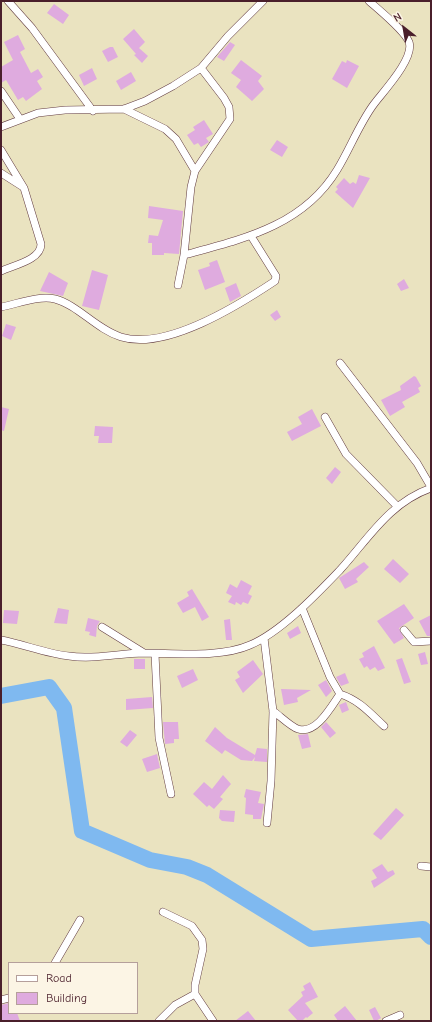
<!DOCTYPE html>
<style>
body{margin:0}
#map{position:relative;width:432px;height:1022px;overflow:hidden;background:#eae3c0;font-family:"Comic Neue",sans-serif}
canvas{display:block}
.frame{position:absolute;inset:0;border:2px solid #4a1f2b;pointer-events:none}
.legend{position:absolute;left:8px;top:962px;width:130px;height:52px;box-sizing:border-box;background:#fcf5e5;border:1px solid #b59f9b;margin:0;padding:5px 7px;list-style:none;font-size:12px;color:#4a1f2b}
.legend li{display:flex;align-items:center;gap:8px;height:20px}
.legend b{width:20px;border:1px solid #b59f9b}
.north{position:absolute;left:384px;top:8px;width:40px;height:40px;-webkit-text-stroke:3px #fcf5e5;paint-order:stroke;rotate:329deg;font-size:11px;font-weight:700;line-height:16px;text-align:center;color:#4a1f2b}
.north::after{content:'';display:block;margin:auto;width:14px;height:18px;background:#4a1f2b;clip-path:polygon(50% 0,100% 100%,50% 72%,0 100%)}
</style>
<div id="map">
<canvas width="432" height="1022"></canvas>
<div class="frame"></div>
<ul class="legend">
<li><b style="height:5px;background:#fff"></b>Road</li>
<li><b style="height:11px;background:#dfabdf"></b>Building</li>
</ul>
<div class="north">N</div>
</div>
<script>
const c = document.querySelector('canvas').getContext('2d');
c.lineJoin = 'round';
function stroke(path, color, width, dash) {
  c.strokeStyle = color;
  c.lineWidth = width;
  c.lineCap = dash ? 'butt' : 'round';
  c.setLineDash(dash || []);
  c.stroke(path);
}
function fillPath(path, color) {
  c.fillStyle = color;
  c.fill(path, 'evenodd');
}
stroke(new Path2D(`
 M1,696l48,-9 15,21 18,123 68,29 37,7 20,8 104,64 112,-10 8,8`), '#7fb9f0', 16);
fillPath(new Path2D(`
 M54,4l15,11 -6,9 -16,-11z
 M134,29l11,13 -6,6 9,8 -6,7 -8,-8 2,-1 -13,-15z
 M18,35l7,14 -5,3 11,21 7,-4 5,8 -6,4 5,8 -16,12 -3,-4 -5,3 -12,-20 -5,3v-16l12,-7 -9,-18z
 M230,42l5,3 -11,16 -7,-4z
 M110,47h3l5,10 -10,5 -6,-11z
 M241,60l21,16 -4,5 6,8 -12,12 -16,-14 5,-7 -10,-7z
 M347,60l12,6 -12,22 -15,-9 10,-18 4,2z
 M92,68l5,11 -13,7 -5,-11z
 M131,72l5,9 -15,9 -5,-9z
 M204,120l9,14 -7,4 3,4 -8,5 -3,-4 -4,2 -7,-10 8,-5 -2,-3z
 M277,140l11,7 -6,10 -12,-7z
 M359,175l11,3 -17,30 -18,-16 3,-3 -2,-2 8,-9 6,6 3,-2 3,2z
 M149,206l34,5 -4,43 -15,-1v2h-12v-12h-4l1,-8 9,1 5,-16 -15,-2z
 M217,260l8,22 -20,8 -7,-20 12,-4 -1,-3z
 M92,270l16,5 -9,35 -17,-4z
 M49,272l19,11 -5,13 -23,-5z
 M404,279l5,9 -8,3 -4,-7z
 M236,283l5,13 -11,6 -5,-14z
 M277,310l4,7 -6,4 -5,-6z
 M6,324l10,3 -5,13 -9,-4z
 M414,376l2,1 5,9 -3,2 2,4 -18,10 3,5 -15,9 -9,-16 20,-10 -1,-4z
 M1,407l8,2 -5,22 -3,-1z
 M312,409l9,17 -29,15 -5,-9 15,-8 -4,-7z
 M95,426l18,1 -1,16h-14l1,-7h-5z
 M335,467l6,5 -9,12 -6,-6z
 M393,559l16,15 -9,9 -16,-14z
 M364,562l5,5 -13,12 2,3 -13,7 -6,-11z
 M241,580l11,6 -4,8 4,2 -4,8 -5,-2 -2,3 -5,-3 -1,3 -7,-3 4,-6 -6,-3 4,-9 7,4z
 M192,589l17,28 -7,4 -7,-14 -12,6 -6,-10 12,-7 -2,-4z
 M404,604l10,14 -15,10 5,10 -10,6 -17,-23z
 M58,608l11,2 -2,14 -13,-1z
 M4,610l15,1 -2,13 -14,-1z
 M431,615v21h-4l-8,-15z
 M88,618l12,3 -3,5 -1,11 -7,-2 1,-3 -5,-1z
 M230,619l2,21h-6l-2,-20z
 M298,626l3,7 -11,6 -3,-6z
 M374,646l11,22 -7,3 -3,-4 -5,3 -3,-4 -3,2 -5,-9 5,-2 -2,-4z
 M425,652l3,12 -7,1 -3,-11z
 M402,658l9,24 -7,2 -8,-24z
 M134,659h11v10h-11z
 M253,660l10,14 -20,19 -8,-13 5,-3 -3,-5z
 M193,669l5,11 -16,8 -5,-12z
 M345,673l4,10 -8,3 -5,-9z
 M326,680l6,11 -6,6 -8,-12z
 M281,689l30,1 -14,8 1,4 -14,3z
 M152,697l1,11 -27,2v-11z
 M346,702l3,8 -7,3 -3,-8z
 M163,722h15l1,17h-5v4l-9,1z
 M326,722l10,11 -6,5 -9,-11z
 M215,727l12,11 28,17 2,-7 10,1v13l-13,-1 1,-4 -3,4 -11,-1 -16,-10 -3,4 -17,-13z
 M130,730l7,5 -10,12 -7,-5z
 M308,734l3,13 -9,2 -4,-14z
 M157,754l3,14 -13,4 -5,-13z
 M223,775l8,9 -11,13 3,2 -9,10 -5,-4 -2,2 -14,-13 11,-12 8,7z
 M246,789l15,3 -3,11 6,1 -3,15h-8v-4l-8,-1 1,-16 -2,-1z
 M396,808l8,7 -23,25 -8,-6z
 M220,810l15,1 -1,11 -12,-1 -3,-3z
 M382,864l6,8 5,-2 2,4 -21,14 -3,-7 6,-3 -5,-8z
 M310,982l8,15 -13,6 8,10 -6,5 -1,-1 -4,4h-4l-10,-11 15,-14 -2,-4 4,-2 -2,-4z
 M9,1003v10h8l3,8h-18l-1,-16z
 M345,1006l12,15h-19l-4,-6z
 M375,1007l6,11 -5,3h-2l-5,-11z
 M248,1011l8,10h-21z`), '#dfabdf');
const minor = new Path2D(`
 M8,1l24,27 61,83
 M1,91l19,28
 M124,109l41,20 11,10 19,32
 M1,127l37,-14 27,-3 59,-1 21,-8 28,-15 28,-18 27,-32 35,-35
 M1,150l23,38 17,56c0,16 -27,21 -40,27
 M1,173l22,14
 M184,255c59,-16 119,-29 153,-85 13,-21 22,-46 37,-66 9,-12 41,-46 35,-62 -5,-12 -29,-31 -40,-41
 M178,285l6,-30 7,-68 4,-16 35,-52 -1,-12 -5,-9 -23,-30
 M1,307c16,-3 38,-12 54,-8 23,6 41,30 66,38 45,14 118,-32 154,-56l1,-5 -25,-40
 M340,363l77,100 14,24
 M325,417l21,37 51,52
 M302,608l28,69 10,17c19,6 30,19 44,32
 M102,627l42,26
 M404,630l10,12 17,-1
 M264,638l9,73 -2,70 -4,42
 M1,640c22,4 46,14 68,16 25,4 50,-3 75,-3 31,0 77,5 106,-8 31,-13 67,-51 90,-75 29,-32 49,-67 91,-82
 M155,654l4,84 12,56
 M273,711c6,4 18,16 25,18 18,6 33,-22 42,-35
 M421,866l10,1
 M163,912l29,14 10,14 1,9 -8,36v9l18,27
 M55,963l25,-43
 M1,1000l8,-2
 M159,1021l16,-16 20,-11
 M386,1021l14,-6`);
stroke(minor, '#623c41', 8);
stroke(minor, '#fff', 7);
</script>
